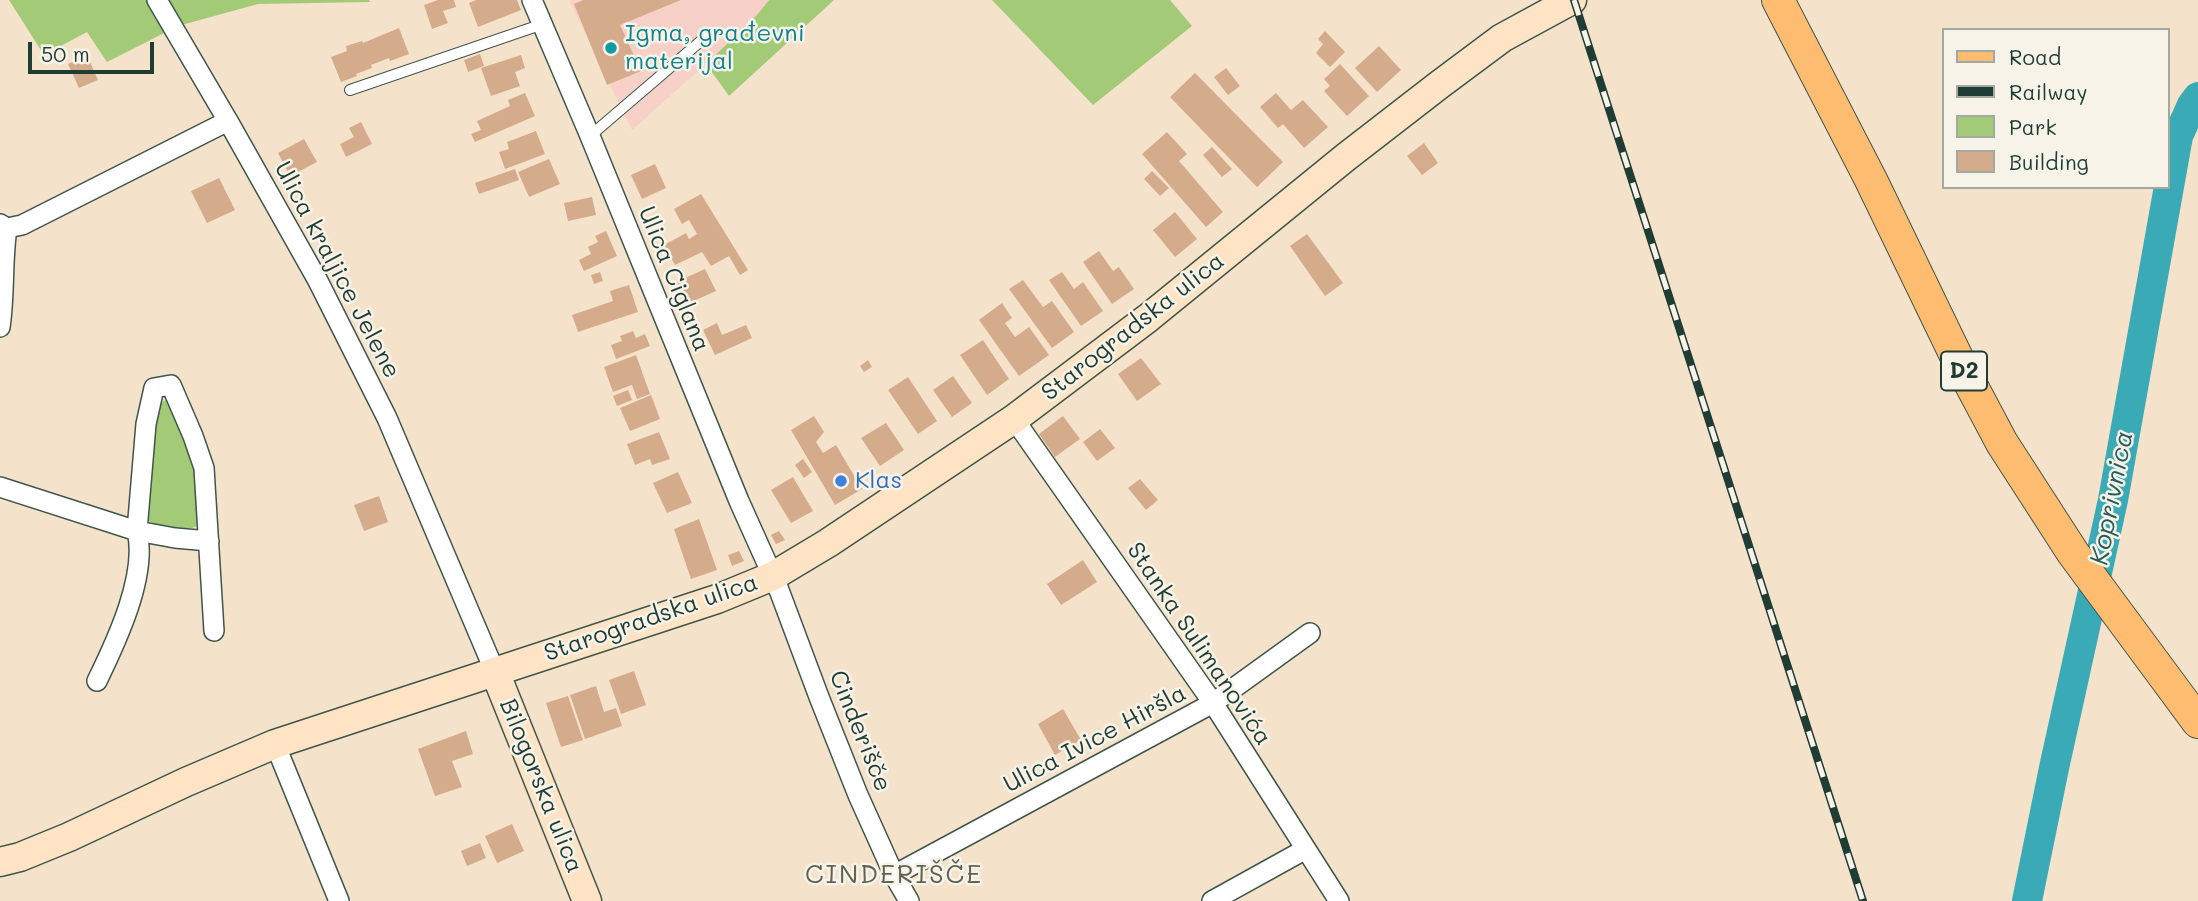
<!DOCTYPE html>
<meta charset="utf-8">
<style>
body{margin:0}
#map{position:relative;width:2198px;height:901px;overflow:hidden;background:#f5e2cb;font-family:Mali,sans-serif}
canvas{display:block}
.legend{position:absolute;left:1942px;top:28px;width:228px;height:161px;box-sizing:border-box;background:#f7f3e8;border:2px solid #a1aaa0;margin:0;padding:9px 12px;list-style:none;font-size:21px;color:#1f3d34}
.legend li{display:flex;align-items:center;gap:14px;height:35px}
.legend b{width:35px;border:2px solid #a1aaa0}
.scale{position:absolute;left:28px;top:42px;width:126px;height:32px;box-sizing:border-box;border:4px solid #1f3d34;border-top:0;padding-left:9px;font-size:21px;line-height:24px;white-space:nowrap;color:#1f3d34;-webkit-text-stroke:5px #f7f3e8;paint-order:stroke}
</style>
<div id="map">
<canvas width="2198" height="901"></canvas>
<ul class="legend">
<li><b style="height:9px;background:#fdbc6f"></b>Road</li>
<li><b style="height:9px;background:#1f3d34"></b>Railway</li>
<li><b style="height:19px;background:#a3cb77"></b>Park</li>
<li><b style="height:19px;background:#d5ac8b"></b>Building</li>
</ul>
<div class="scale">50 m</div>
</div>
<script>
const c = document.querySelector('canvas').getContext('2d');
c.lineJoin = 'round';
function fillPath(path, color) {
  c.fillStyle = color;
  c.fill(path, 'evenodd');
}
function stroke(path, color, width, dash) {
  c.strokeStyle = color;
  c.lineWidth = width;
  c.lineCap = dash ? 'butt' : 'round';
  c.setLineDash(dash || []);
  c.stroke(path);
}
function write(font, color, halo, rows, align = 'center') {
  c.font = font + ' Mali,sans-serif';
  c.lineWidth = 5;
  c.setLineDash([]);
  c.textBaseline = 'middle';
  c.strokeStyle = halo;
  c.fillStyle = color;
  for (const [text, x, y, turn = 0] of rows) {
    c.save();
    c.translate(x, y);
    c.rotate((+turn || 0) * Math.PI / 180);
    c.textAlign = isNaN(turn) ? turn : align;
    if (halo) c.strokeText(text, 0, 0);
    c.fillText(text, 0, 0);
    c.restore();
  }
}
fillPath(new Path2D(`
 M569,0h200l-12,15 -51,49 -74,66z`), '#f7d1c8');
fillPath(new Path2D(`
 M9,0h360l1,2 -112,2 -80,22 -71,36 -20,-30 -43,23z
 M769,0h65l-105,96 -23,-32 51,-49z
 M992,0h178l22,26 -99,79z
 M167,399l15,32 12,37 5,57c-11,7 -39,4 -50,-4v-27l8,-89z`), '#a3cb77');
stroke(new Path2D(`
 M2027,901l27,-133 59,-268 65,-364 14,-31 6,-8`), '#3aabb6', 30);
fillPath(new Path2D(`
 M438,0h16l2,7 -13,4 5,12 -16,6 -8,-24z
 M476,0h41l4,10 -43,17 -9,-24z
 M583,0h98l-61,25 21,46 -34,14 -33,-81z
 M399,28l10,26 -19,7 -1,-3 -18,7 1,3 -16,6 1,2 -16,6 -10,-25 16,-6 -1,-5 16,-5 1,2z
 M1325,31l20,21 -15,15 -14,-14 7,-9 -5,-5z
 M1379,46l22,24 -24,22 -22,-24z
 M480,54l4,12 -16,6 -4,-12z
 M87,55l11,25 -19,8 -11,-24z
 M521,55l4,13 -10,4 5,14 -29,10 -10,-28z
 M1340,64l29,32 -22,20 -23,-25 6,-5 -6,-7z
 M1226,68l14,18 -12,9 -14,-18z
 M1195,73l88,89 -26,25 -87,-90z
 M525,93l10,23 -60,26 -4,-8 10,-4 -4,-9 33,-15 -2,-6z
 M1276,93l15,17 12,-10 25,27 -24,21 -21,-24 -5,4 -18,-21z
 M361,122l11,22 -26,13 -6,-13 14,-7 -5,-9z
 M536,131l9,23 -40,15 -6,-17 10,-3 -2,-7z
 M1167,132l20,22 -8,7 44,51 -17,15 -64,-73z
 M304,139l13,23 -27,14 -12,-23z
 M1424,143l14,20 -16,12 -15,-19z
 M1212,147l20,22 -10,8 -19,-22z
 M549,159l11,25 -31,13 -11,-25z
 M655,164l11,24 -24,11 -11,-24z
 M515,169l4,11 -40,14 -4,-11z
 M1152,171l17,17 -9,8 -16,-17z
 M219,178l16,32 -28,13 -16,-32z
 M701,194l47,76 -8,5 -11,-19 -18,10 -9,-14 -27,13 -11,-20 22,-12 3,6 8,-5 -8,-14 -7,4 -8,-15z
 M592,197l4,18 -28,6 -4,-18z
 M1175,212l22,27 -22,18 -22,-27z
 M606,231l11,25 -33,15 -5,-11 12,-6 -3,-7 10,-5 -3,-6z
 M1307,234l36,49 -18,13 -35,-50z
 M1099,251l14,20 6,-4 15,22 -22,15 -29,-42z
 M705,269l11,22 -29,13 -11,-22z
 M600,272l3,9 -9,3 -3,-9z
 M1062,272l12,17 9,-7 20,29 -22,15 -32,-46z
 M1023,280l20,27 9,-6 22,31 -22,16 -43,-59z
 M629,285l9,27 -60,20 -6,-17 41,-14 -3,-10z
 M1002,303l10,15 -7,5 10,14 14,-10 20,28 -30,21 -40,-56z
 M717,323l5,12 24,-10 6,13 -37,17 -12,-25z
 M633,331l3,7 9,-4 5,12 -34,13 -5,-14 11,-4 -2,-5z
 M983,340l26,39 -22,16 -27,-40z
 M636,355l14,39 -13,5 -5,-14 -19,7 -9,-25z
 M1141,358l20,26 -24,17 -19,-27z
 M868,360l4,7 -8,5 -4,-6z
 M953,376l19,27 -20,14 -19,-27z
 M908,377l29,44 -19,13 -30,-44z
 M628,390l4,10 -15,6 -4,-10z
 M651,395l9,24 -30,12 -10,-23z
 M814,416l10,16 -8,10 7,11 13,-8 26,44 -27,16 -44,-75z
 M1063,416l17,23 -25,18 -16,-23z
 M886,423l18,27 -24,16 -19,-28z
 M1100,429l15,19 -18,13 -14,-19z
 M659,432l11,27 -18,6 -2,-6 -15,6 -8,-21z
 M803,459l9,13 -8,6 -9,-13z
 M678,472l14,31 -25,10 -14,-30z
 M793,477l20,34 -22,12 -20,-33z
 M1140,479l18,21 -12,10 -18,-22z
 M379,496l9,26 -24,9 -10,-26z
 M699,519l18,51 -26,9 -17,-50z
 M779,531l6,9 -9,4 -5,-9z
 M739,551l5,10 -12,5 -4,-11z
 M1083,560l14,22 -36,23 -14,-21z
 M634,671l12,34 -25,9 -12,-34z
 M596,686l8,26 12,-4 6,18 -37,13 -15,-44z
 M568,696l15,44 -22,7 -15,-44z
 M1063,709l18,31 -26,15 -17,-31z
 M466,731l7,23 -21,7 10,26 -27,9 -17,-47z
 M512,824l12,27 -27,12 -12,-27z
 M480,843l6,15 -19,8 -6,-15z`), '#d5ac8b');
const lane = new Path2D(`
 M350,90l193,-66
 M590,136l119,-102`);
const street = new Path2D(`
 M157,0l71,121
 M532,0l58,136 149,365 40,89 40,107 39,98 36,80 15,26
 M0,224l7,4 15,-3 206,-104 89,158 70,139 108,254
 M0,327c5,-33 2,-66 7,-99
 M1014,419l199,284 126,198
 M0,487l137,44 38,7 34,3
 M97,681c19,-39 51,-106 40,-150l9,-107 8,-36 17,-3 22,51 11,32 10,163
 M275,744l64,157
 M894,875l319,-172 97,-70
 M1212,901l94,-52`);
const secondary = new Path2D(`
 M495,672l92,229
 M0,862l20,-5 49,-20 117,-55 89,-38 442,-145 56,-23 55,-33 186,-124 134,-101 198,-161 93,-72 63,-47 70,-38`);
const primary = new Path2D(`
 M1778,0l93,180 89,184 42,79 71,110 125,169`);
stroke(lane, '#3f564b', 12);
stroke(street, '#3f564b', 22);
stroke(secondary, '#3f564b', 31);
stroke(primary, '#3f564b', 34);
stroke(lane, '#fff', 10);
stroke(street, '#fff', 19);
stroke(secondary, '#fee4c5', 28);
stroke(primary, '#fdbc6f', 32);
const rail = new Path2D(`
 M1574,0l289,901`);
stroke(rail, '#1f3d34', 8);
stroke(rail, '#f7f3e8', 5, [16]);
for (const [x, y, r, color] of [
 [611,48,7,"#0f9aa8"],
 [841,481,7,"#3f7fe0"]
]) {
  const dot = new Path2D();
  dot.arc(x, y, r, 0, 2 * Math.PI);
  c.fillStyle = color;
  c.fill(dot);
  stroke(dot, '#f7f3e8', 2.5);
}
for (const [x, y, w] of [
 [1964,371,46]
]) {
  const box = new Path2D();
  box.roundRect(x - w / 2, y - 19.5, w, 39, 5);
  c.fillStyle = '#f7f3e8';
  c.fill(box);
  stroke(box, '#1f3d34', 2);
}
write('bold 23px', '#1f3d34', null, [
 ["D2",1964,371]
]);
write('24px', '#0d838f', '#f7f3e8', [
 ["Igma, građevni",625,34],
 ["materijal",625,62]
], 'left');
write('24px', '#1f3d34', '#f7f3e8', [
 ["Ulica kraljice Jelene",337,270,62],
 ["Ulica Ciglana",674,279,68],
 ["Starogradska ulica",1133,327,-38],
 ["Starogradska ulica",651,618,-19],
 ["Stanka Sulimanovića",1199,644,56],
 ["Cinderišče",860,731,68],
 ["Ulica Ivice Hiršla",1095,739,-28],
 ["Bilogorska ulica",541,786,68]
]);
write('24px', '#366cbe', '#f7f3e8', [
 ["Klas",855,481]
], 'left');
write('italic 26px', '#275e5b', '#f7f3e8', [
 ["Koprivnica",2112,498,-79]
]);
c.letterSpacing = '2px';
write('26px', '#5f6452', '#f7f3e8', [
 ["CINDERIŠČE",894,875]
]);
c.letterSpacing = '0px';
</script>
